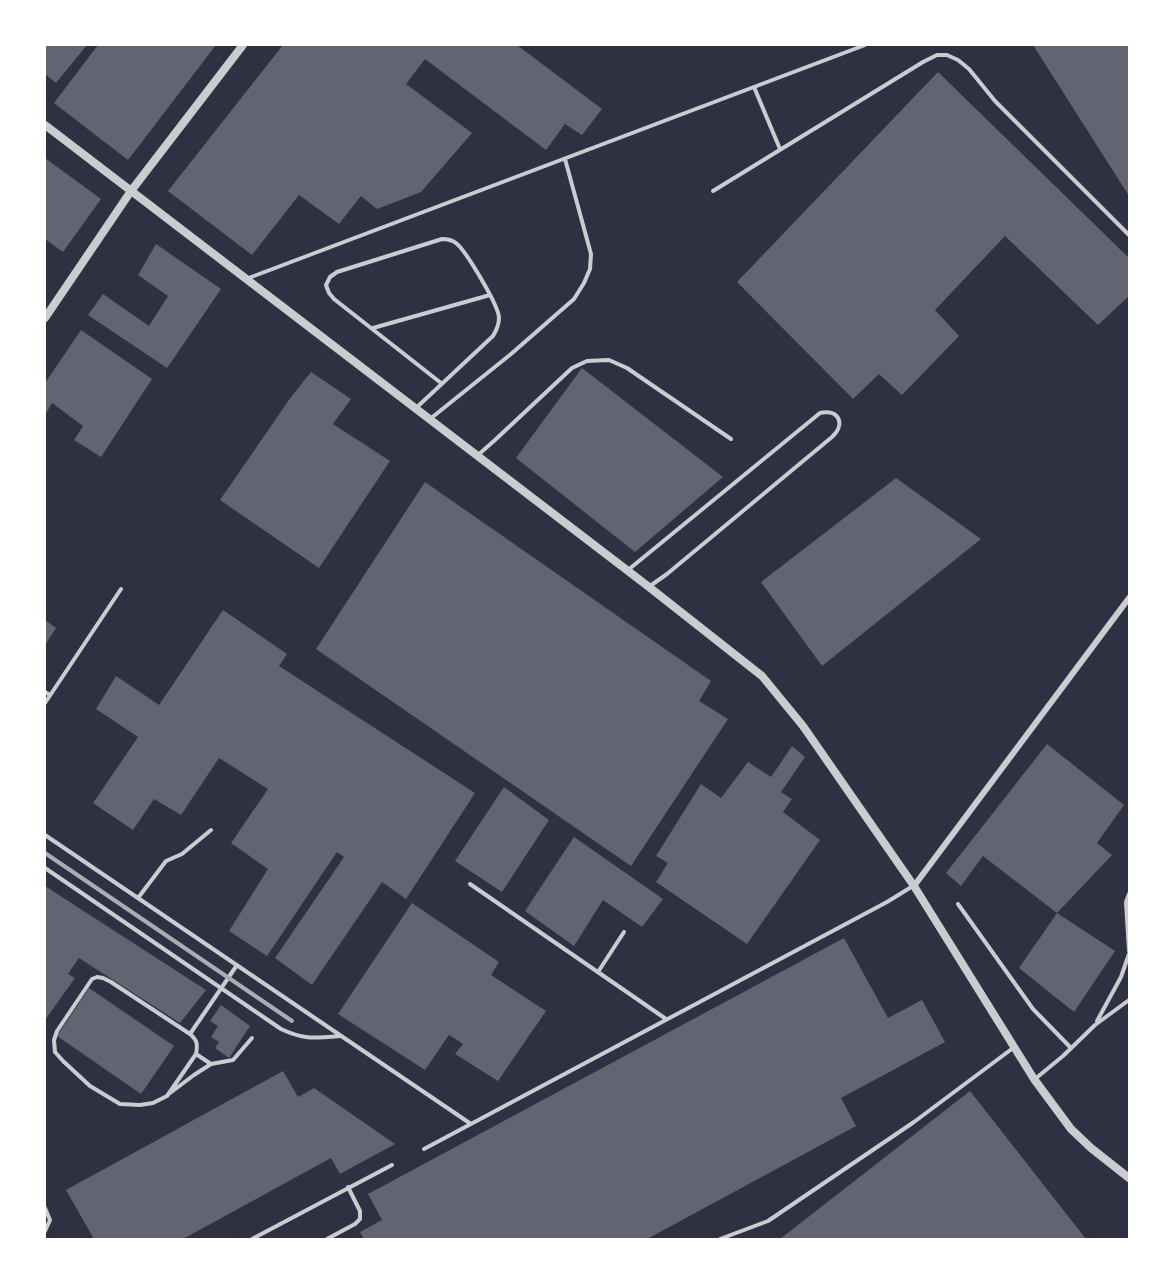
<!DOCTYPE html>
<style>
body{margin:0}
#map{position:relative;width:1174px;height:1284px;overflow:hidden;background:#2d3142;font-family:"IBM Plex Sans",sans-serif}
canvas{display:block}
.frame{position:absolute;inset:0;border:46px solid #fff;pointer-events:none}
</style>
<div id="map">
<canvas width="1174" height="1284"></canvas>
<div class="frame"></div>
</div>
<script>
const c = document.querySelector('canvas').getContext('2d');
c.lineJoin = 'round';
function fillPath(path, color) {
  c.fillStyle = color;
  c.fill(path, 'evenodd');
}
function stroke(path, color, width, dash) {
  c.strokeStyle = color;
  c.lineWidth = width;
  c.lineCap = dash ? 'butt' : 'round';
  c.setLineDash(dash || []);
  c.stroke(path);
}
fillPath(new Path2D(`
 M45,45h42l-31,38 -11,-9z
 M98,45h118l-88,115 -74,-57z
 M283,45h234l85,64 -20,26 -17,-11 -19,26 -121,-91 -19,25 66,49 -51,59 -44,17 -16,-13 -22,28 -40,-29 -47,60 -84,-64z
 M1033,45h96v151z
 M938,72l191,186v38l-31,29 -93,-89 -70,74 24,26 -57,59 -23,-21 -26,25 -116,-117z
 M45,158l56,41 -38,53 -18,-13z
 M156,244l65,45 -54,79 -79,-53 15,-21 46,32 19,-30 -30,-21z
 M81,330l71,49 -51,78 -27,-17 9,-14 -31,-23 -7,12v-32z
 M582,368l141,109 -88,75 -119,-94z
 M311,372l40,27 -18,25 57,37 -71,107 -99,-68 71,-103z
 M896,478l85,61 -159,127 -61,-84z
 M425,482l286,199 -12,20 29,18 -97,147 -315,-217z
 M223,610l64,44 -8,12 196,127 -69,106 -24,-17 -70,103 -37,-27 69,-101 -7,-5 -70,104 -38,-25 39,-62 -37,-26 37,-54 -49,-31 -38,57 -27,-16 -21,31 -40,-27 45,-66 -42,-28 20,-33 43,29z
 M45,620l11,8 -11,17z
 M1047,744l77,61 -27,38 15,12 -55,58 -74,-57 -22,30 -15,-13z
 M792,746l13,11 -24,35 11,7 -9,13 37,28 -73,104 -91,-62 12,-19 -12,-7 45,-72 20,14 27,-36 23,15z
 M504,787l45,33 -47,72 -47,-31z
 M574,837l89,62 -21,28 -39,-27 -29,46 -49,-35z
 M45,886l161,104 -26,33 -101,-65 -11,16 7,4 -30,42z
 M412,903l87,59 -8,13 55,36 -48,70 -43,-27 8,-10 -14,-9 -24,35 -87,-56z
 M1057,913l58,38 -41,61 -55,-44z
 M844,938l44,80 34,-18 23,42 -104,56 15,28 -209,113h-283l-4,-7 22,-12 -14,-26z
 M89,988l85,58 -33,48 -84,-58z
 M221,1005l29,21 -21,32 -14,-10 4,-6 -8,-5 7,-11 -8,-5z
 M283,1071l15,26 16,-9 81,56 -55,30 -9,-16 -148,81h-89l-28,-49z
 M970,1091l116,148h-306z`), '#626471');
stroke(new Path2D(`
 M754,87l26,62
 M713,191l210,-129 14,-7h10l11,5 11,9 26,32 134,134
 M246,279l619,-234
 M373,328l117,-33
 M416,408l77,-72c3,-5 6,-11 6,-18 0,-12 -33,-67 -43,-75 -4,-3 -9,-4 -14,-4l-105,33 -7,5 -4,8 3,8 5,6 107,84
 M430,419l81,-65 63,-55 10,-16 6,-14 1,-15 -26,-95
 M478,455l17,-15 77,-72 15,-7 22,-1 18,8 104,71
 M628,570l192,-157c19,-4 26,11 12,24l-165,137 -17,12
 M45,692l5,3
 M45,703l76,-114
 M45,835l426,289
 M45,868l236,161c23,11 34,9 59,7
 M470,884l196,135
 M1129,894l-3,8 3,49
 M138,898l28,-37 16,-7 29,-24
 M958,904l75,105 38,39
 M598,972l26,-40
 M97,977l6,1 8,4 79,52c7,6 8,10 6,20l-29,42 -14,7 -13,2 -20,-1 -30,-18 -27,-25 -8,-9 -1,-12 3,-9 31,-46 4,-6z
 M1097,1021l24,-44 8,-23
 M190,1034l47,-69
 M196,1054l15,10
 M1035,1079l28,-23 32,-31 34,-25
 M170,1093l24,-18 17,-11 22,-4 19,-22
 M424,1149l463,-247 26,-16
 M45,1208l5,12 -5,11
 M252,1239l140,-74
 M327,1239l28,-15 5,-5v-8l-12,-24
 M720,1239l48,-18 146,-99 99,-74`), '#caccd0', 4);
stroke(new Path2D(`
 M914,886l215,-288`), '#caccd0', 6);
stroke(new Path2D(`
 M45,125l604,462 113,89 41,50 111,160 120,193 37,50 20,19 38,30
 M45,318l86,-127 112,-146`), '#caccd0', 8);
stroke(new Path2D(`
 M45,853l247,168`), '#abadb3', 4);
</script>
